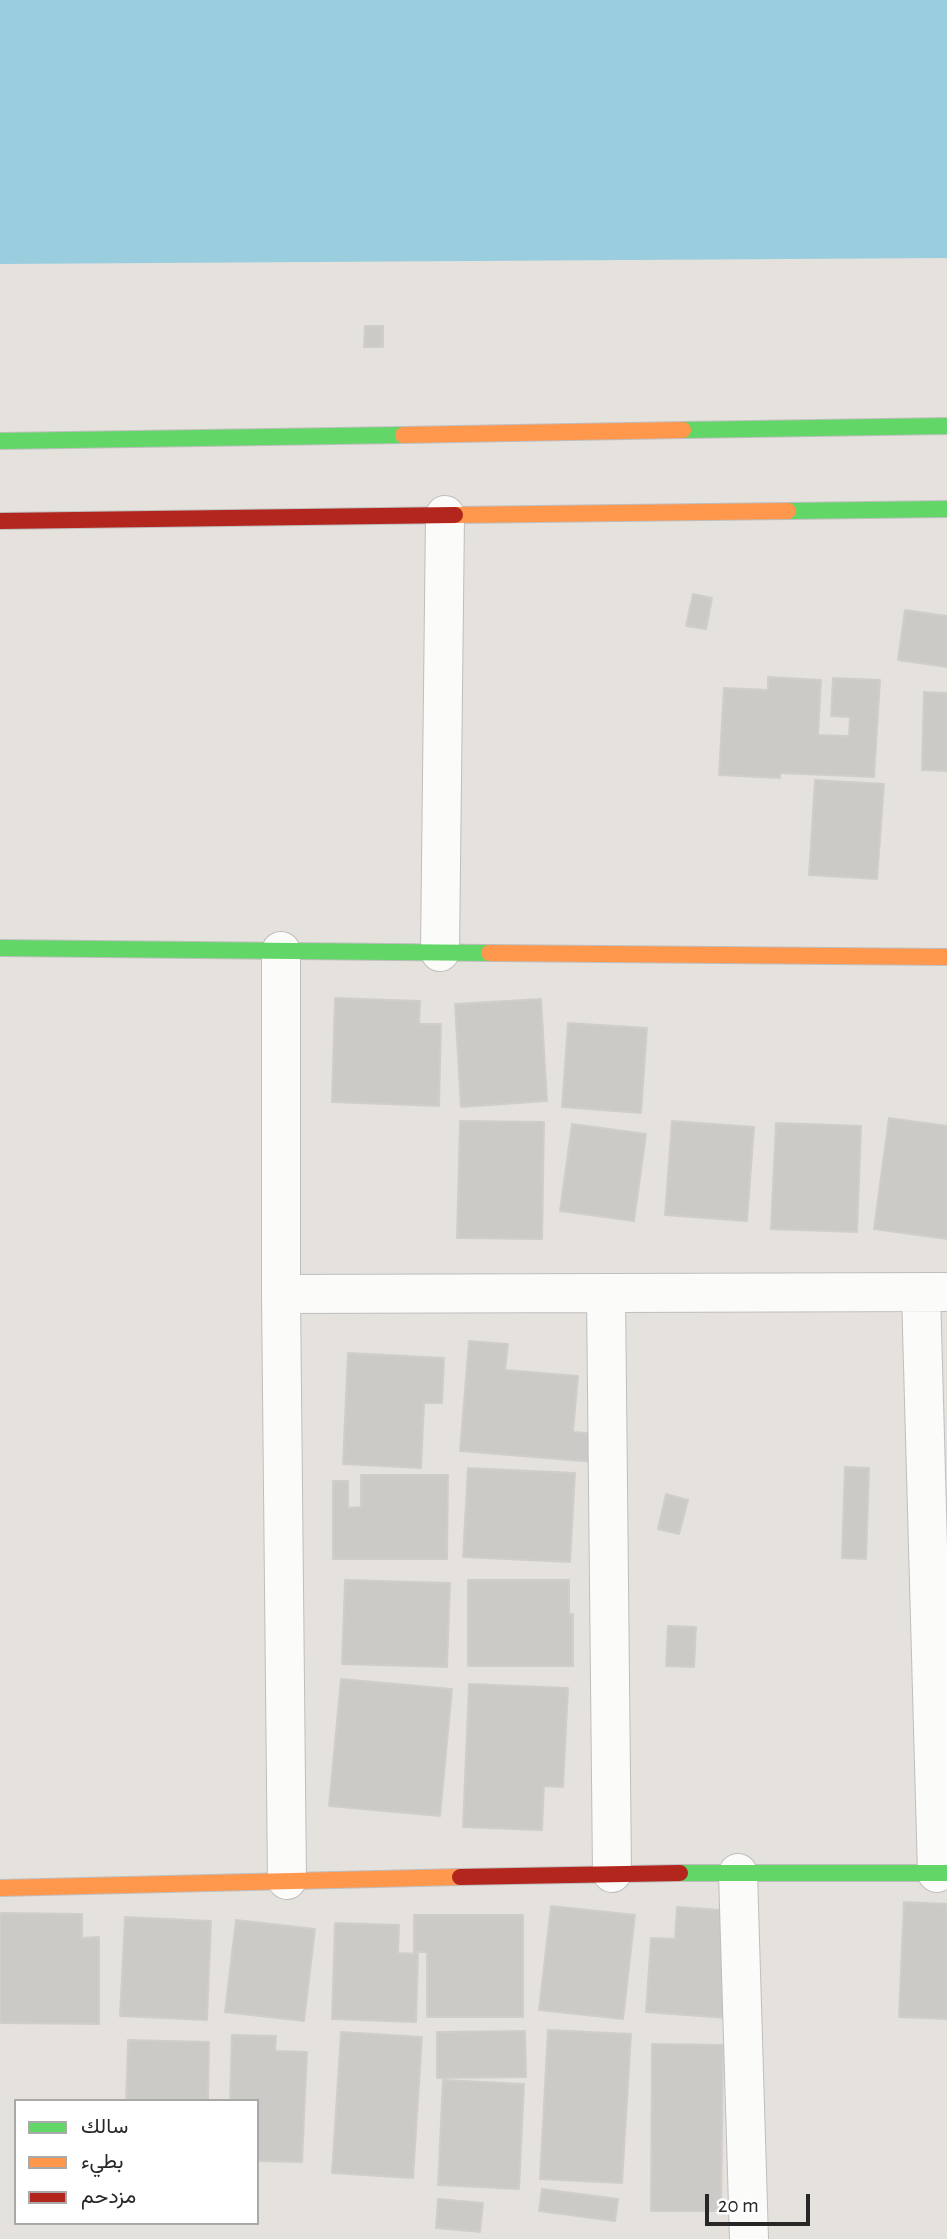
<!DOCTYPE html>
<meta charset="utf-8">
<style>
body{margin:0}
#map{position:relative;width:947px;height:2239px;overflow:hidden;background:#e5e2de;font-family:"Alegreya Sans",Vazirmatn,sans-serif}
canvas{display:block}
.legend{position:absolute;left:14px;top:2099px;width:245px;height:126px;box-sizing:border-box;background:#fff;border:2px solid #a9a9a9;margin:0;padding:9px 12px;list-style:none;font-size:21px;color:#272727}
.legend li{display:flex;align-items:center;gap:14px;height:35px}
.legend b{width:35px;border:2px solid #a9a9a9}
.scale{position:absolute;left:705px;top:2194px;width:105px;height:32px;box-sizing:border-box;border:4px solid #272727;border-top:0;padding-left:9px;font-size:21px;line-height:24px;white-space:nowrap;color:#272727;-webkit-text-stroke:5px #fff;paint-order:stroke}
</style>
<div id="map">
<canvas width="947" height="2239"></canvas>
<ul class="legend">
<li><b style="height:9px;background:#63d668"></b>سالك</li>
<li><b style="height:9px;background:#ff974d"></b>بطيء</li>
<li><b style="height:9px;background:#b3261e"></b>مزدحم</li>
</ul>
<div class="scale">20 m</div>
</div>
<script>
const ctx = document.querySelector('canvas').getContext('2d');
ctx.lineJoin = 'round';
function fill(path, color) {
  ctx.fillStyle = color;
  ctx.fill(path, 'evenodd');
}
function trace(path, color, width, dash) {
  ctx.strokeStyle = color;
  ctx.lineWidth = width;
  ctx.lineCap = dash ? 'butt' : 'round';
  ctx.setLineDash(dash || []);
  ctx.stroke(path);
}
fill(new Path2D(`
 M0,0H947V258L0,264Z`), '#9acede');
const building = new Path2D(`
 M365,326H383V347H364Z
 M693,594L712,598L706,629L686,626Z
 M905,610L947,616V667L898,660Z
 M768,677L821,680L818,735L849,736L850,717L831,716L833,678L880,680L874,777L780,773V778L719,775L724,688L768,690Z
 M924,692L947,693V771L922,770Z
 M815,780L884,784L877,879L809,875Z
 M335,998L420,1001L419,1024H441L439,1106L332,1102Z
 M541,999L547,1101L461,1107L455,1004Z
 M568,1023L647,1028L641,1113L562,1107Z
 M889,1118L947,1126V1239L874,1229Z
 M460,1121L544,1122L542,1239L457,1238Z
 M672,1121L754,1127L747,1221L665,1215Z
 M776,1123L861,1126L857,1232L771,1229Z
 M572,1124L646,1134L634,1221L560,1211Z
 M469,1341L508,1344L505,1370L578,1376L573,1432L599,1434L596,1462L460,1451Z
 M348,1353L444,1358L442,1403H424L421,1468L343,1464Z
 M845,1467L869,1468L866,1559L842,1558Z
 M468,1468L575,1473L570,1562L463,1557Z
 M361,1475H448L447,1559H333V1481H348V1508L361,1507Z
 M666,1494L688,1500L679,1534L658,1529Z
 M345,1580L450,1583L447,1667L342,1664Z
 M468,1580H569V1614H573V1666H468Z
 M668,1626L696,1627L694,1667L666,1666Z
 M341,1679L452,1689L440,1816L329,1806Z
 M469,1684L568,1688L563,1787L544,1786L542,1830L463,1827Z
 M904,1902L947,1904V2019L899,2017Z
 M551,1906L635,1915L623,2019L539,2010Z
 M677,1907L734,1911L726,2018L646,2012L651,1938L675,1939Z
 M0,1913L82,1914V1938L99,1937V2024L0,2023Z
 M414,1915H523V2017H427V1952H414Z
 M125,1917L211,1921L207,2020L120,2016Z
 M236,1920L315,1929L304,2021L225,2012Z
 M335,1923L399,1925L398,1953L418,1954L416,2022L332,2019Z
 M548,2030L631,2034L622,2183L540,2179Z
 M525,2031L526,2077L437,2078V2032Z
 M341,2032L422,2037L413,2178L332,2173Z
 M232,2035L276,2036L275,2051L307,2052L302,2162L257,2161V2101H230Z
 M128,2040L209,2042L208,2101H126Z
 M652,2044L723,2045L721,2211H651Z
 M443,2080L524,2084L519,2189L438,2185Z
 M542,2189L618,2199L615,2221L539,2211Z
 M438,2199L483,2203L480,2232L436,2228Z`);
fill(building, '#cccac7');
trace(building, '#d0ceca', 2);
const street = new Path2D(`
 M281,951V1294L287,1880
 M440,952L445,515
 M921,1292L937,1873
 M606,1293L612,1873
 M281,1294L947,1292
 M738,1873L749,2239`);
const fast = new Path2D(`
 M683,430L947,426
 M0,441L403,435
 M788,511L947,509
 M0,948L489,953
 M680,1873H947`);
const slow = new Path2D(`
 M403,435L683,430
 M455,515L788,511
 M489,953L947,957
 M0,1888L460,1877`);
const jam = new Path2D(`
 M0,521L455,515
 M460,1877L680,1873`);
trace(street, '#bfbebf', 40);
trace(fast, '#bfbebf', 18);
trace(slow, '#bfbebf', 18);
trace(jam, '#bfbebf', 18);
trace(street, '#fbfbfa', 38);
trace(fast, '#63d668', 16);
trace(slow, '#ff974d', 16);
trace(jam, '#b3261e', 16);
</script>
